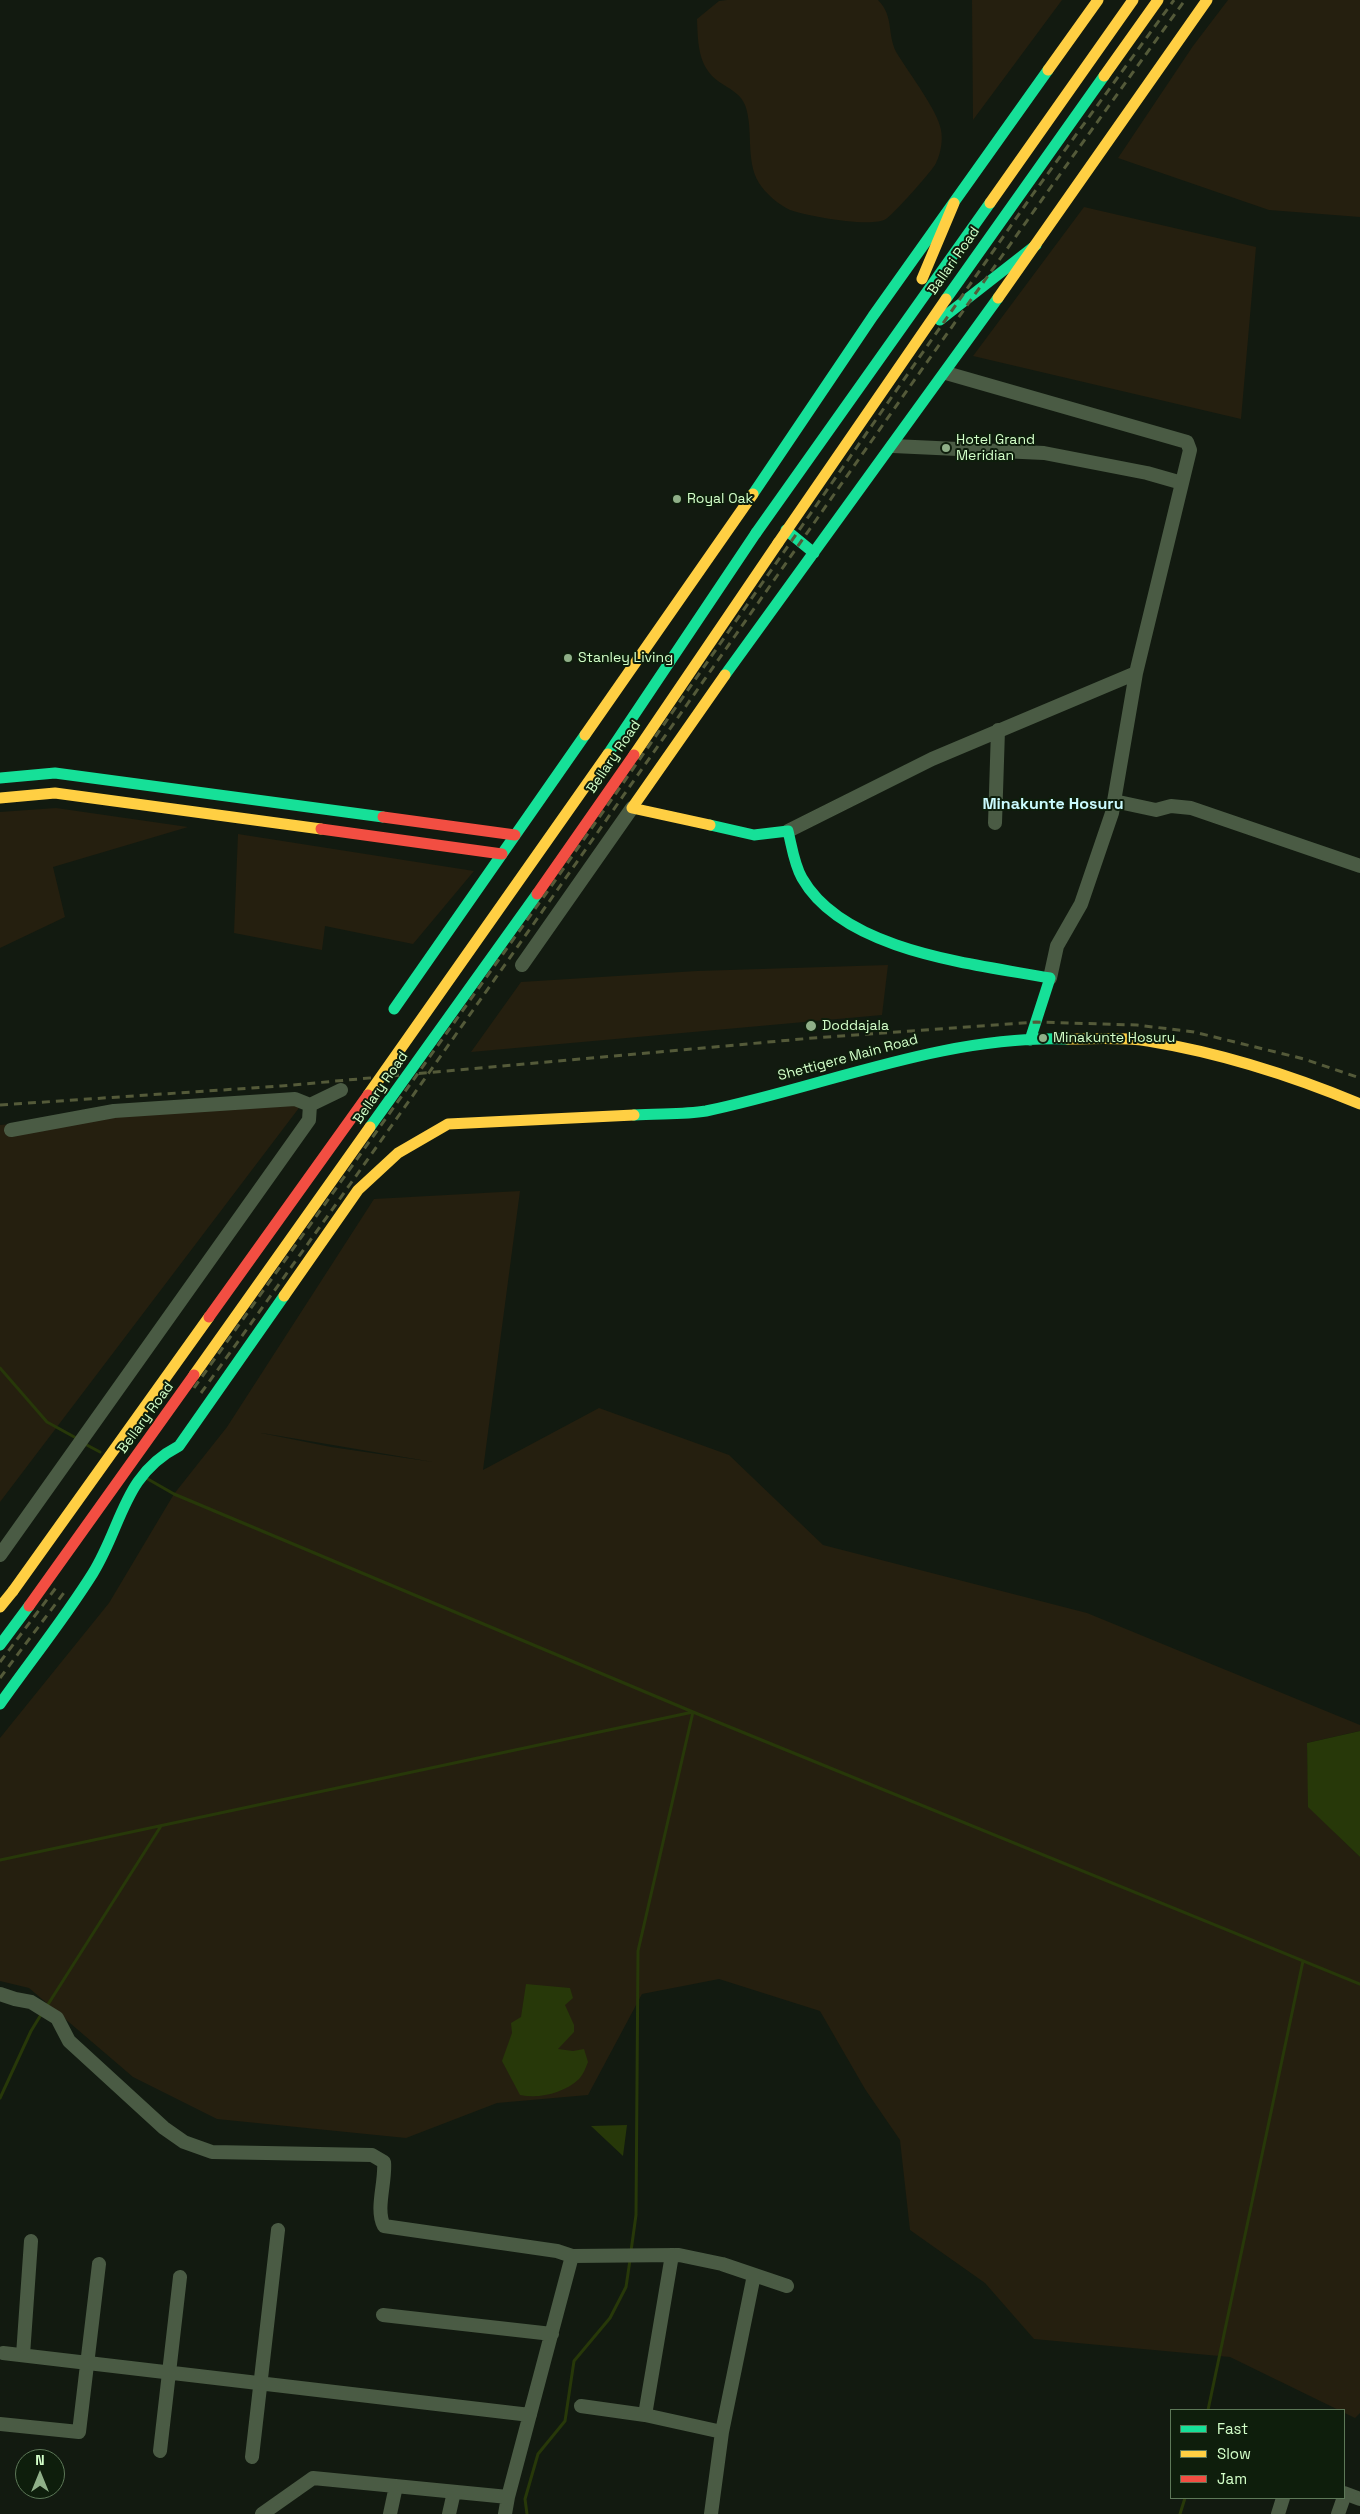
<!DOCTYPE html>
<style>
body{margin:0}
#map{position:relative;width:1360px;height:2514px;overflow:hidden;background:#121a10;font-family:"Space Grotesk",sans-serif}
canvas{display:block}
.legend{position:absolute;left:1170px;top:2409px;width:175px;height:90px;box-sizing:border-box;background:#0e1e0c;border:1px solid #5d7858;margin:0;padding:6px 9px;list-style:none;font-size:15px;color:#d3ffc9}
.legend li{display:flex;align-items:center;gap:10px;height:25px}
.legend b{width:25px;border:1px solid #5d7858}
.north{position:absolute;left:15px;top:2449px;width:50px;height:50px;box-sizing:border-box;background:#0e1e0c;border:1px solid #5d7858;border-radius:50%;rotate:0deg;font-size:14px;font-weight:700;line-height:20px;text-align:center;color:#d3ffc9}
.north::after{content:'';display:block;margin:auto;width:18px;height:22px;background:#8faf88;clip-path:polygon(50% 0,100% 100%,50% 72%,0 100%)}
</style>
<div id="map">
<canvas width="1360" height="2514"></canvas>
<ul class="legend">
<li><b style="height:6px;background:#16e098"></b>Fast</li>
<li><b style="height:6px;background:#ffcf43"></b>Slow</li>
<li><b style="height:6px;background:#f24e42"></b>Jam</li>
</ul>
<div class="north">N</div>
</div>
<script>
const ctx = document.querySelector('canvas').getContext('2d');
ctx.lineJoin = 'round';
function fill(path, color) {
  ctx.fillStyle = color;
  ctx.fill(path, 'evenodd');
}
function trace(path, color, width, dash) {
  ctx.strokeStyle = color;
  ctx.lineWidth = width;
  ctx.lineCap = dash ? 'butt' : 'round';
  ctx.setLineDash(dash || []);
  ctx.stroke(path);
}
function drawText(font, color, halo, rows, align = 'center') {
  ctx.font = font + ' "Space Grotesk",sans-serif';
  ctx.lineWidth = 4;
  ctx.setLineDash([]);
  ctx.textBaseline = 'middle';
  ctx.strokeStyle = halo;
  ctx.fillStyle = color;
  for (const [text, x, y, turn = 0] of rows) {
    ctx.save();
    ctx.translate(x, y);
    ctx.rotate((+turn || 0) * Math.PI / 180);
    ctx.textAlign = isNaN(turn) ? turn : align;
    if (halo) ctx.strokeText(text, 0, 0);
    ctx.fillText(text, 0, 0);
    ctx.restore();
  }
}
fill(new Path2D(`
 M727,0H878C895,17 886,36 898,55C909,73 938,111 941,130C943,140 941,153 936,163C934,169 892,216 886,219C872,228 806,216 790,210C779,205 765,193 759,183C745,160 754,129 745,105C741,95 732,90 724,85C698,70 698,46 697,19L719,1Z
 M972,0H1062L973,120Z
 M1228,0H1360V217L1269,210L1118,158L1193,46Z
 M1084,207L1256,247L1241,419L973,356Z
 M56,808L188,827L53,867L65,917L0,948V812Z
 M238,834L474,871L413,944L325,926L322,950L234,933Z
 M888,965L882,1015L471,1052L521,982L697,971Z
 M305,1100L0,1502V1125Z
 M520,1191L483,1470L599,1408L729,1455L823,1545L1087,1613L1360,1725V1731L1307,1743L1309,1807L1360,1857V2413L1355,2418L1230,2357L1034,2339L985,2283L910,2230L900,2140L865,2089L820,2011L719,1979L642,1994L588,2095L497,2103L406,2138L217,2119L133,2077L29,1988L0,1981V1738L109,1603L174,1494L227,1427L374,1199ZM261,1433H262L433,1462L331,1447Z`), '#251f0f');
fill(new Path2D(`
 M1360,1731V1857L1308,1807L1307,1743Z
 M526,1984L570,1988L573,1998L565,2005L574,2025V2032L558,2049L573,2051L584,2049L588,2062C586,2067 583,2075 579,2079C564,2093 540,2099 520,2095L502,2061L512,2033L511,2023L521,2017Z
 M627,2125L623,2156L591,2126Z`), '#273809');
trace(new Path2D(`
 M0,1368L47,1422L78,1439
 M83,1443L100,1452
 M146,1478L174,1494L693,1712L1360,1984
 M0,1860L693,1712L638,1951L636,2215L631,2251
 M47,2006L161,1826
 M0,2098L31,2031L42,2013
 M1208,2410L1303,1961
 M527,2514L525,2499L538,2454L565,2421L574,2361L610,2318L626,2287L630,2260
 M1180,2514L1185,2498`), '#273809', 3);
trace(new Path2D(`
 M893,446L1044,453L1147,473L1182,483
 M1114,801L1156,810L1171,806L1191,808L1360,866
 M995,823L998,730
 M788,831L932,759L1136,673L1190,450L1187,442L946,373
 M522,965L632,808
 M1050,978L1057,946L1081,904L1112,813L1136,673
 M310,1105L341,1090
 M0,1555L309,1120L310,1105L295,1099L114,1111L11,1130
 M0,1994L15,1999L31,2002L57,2018L69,2041L164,2128L184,2142L212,2152L372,2155L384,2162C386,2182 375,2209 384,2226L557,2251L572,2256L679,2255L722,2264L787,2286
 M383,2315L552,2334
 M3,2353L530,2415
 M23,2355L31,2241
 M581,2406L645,2415L722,2432
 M645,2415L672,2255
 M0,2424L79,2432L99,2264
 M160,2451L180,2277
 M252,2457L278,2230
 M1344,2493L1360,2499
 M508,2497L572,2256
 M262,2514L313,2478L508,2497L505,2514
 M390,2514L396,2486
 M449,2514L454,2492
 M711,2514L722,2432L754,2275
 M1278,2514L1283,2498
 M1338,2514L1345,2494`), '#4a5b44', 14);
trace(new Path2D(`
 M946,299L1104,76
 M940,320L1036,245
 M753,494L873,316L1048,70
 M786,530L814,553
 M756,533L990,203
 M725,675L998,298
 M0,778L55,773L383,817
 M710,825L754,835L788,831C792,847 794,864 802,878C844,952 975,964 1050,978L1030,1040
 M394,1009L585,735
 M634,1115C657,1113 683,1115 706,1111C826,1086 943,1035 1068,1039
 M0,1645L29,1606
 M0,1704C31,1660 65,1618 93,1573C123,1524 123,1475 179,1446L284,1296`), '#16e098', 11);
trace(new Path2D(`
 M1048,70L1098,0
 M1104,76L1158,0
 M990,203L1133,0
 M922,279L954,203
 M998,298L1207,0
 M778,543L946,299
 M585,735L753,494
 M0,798L55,793L321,829
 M710,825L632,808L725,675
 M1068,1039C1094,1039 1122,1037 1148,1041C1221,1053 1293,1076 1360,1104
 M284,1296L358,1190L398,1153L448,1124L634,1115
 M0,1607L13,1591`), '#ffcf43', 11);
trace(new Path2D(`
 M383,817L515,835
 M321,829L502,854`), '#f24e42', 11);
trace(new Path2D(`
 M0,1105L281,1086L813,1038L1036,1022L1137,1025L1194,1032L1304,1059L1360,1078
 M194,1388L557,878L1033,194L1174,0
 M201,1393C533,932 852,461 1185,0
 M0,1662L58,1585
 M0,1678L66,1590`), '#545a39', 3, [8, 6]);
trace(new Path2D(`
 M608,754L756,533
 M370,1127L537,894`), '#16e098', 11);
trace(new Path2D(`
 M634,755L778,543
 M368,1095L608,754
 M194,1375L370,1127
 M13,1591L209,1317`), '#ffcf43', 11);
trace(new Path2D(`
 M537,894L634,755
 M209,1317L368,1095
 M29,1606L194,1375`), '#f24e42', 11);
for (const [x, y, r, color] of [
 [946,448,5,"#8faf88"],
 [677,499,5,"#8faf88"],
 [568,658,5,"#8faf88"],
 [811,1026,6,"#8faf88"],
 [1043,1038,5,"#8faf88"]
]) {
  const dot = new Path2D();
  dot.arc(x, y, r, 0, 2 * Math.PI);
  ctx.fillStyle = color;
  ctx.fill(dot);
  trace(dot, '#0e1e0c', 2);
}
drawText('14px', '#d3ffc9', '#0e1e0c', [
 ["Ballari Road",954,261,-55],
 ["Bellary Road",614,757,-56],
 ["Shettigere Main Road",848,1058,-15],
 ["Bellary Road",381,1088,-55],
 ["Bellary Road",146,1418,-54]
]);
drawText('14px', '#d3ffc9', '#0e1e0c', [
 ["Hotel Grand",956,440],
 ["Meridian",956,456],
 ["Royal Oak",687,499],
 ["Stanley Living",578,658],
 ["Doddajala",822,1026],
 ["Minakunte Hosuru",1053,1038]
], 'left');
drawText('bold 16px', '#cbfbff', '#0e1e0c', [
 ["Minakunte Hosuru",1053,805]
]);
</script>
